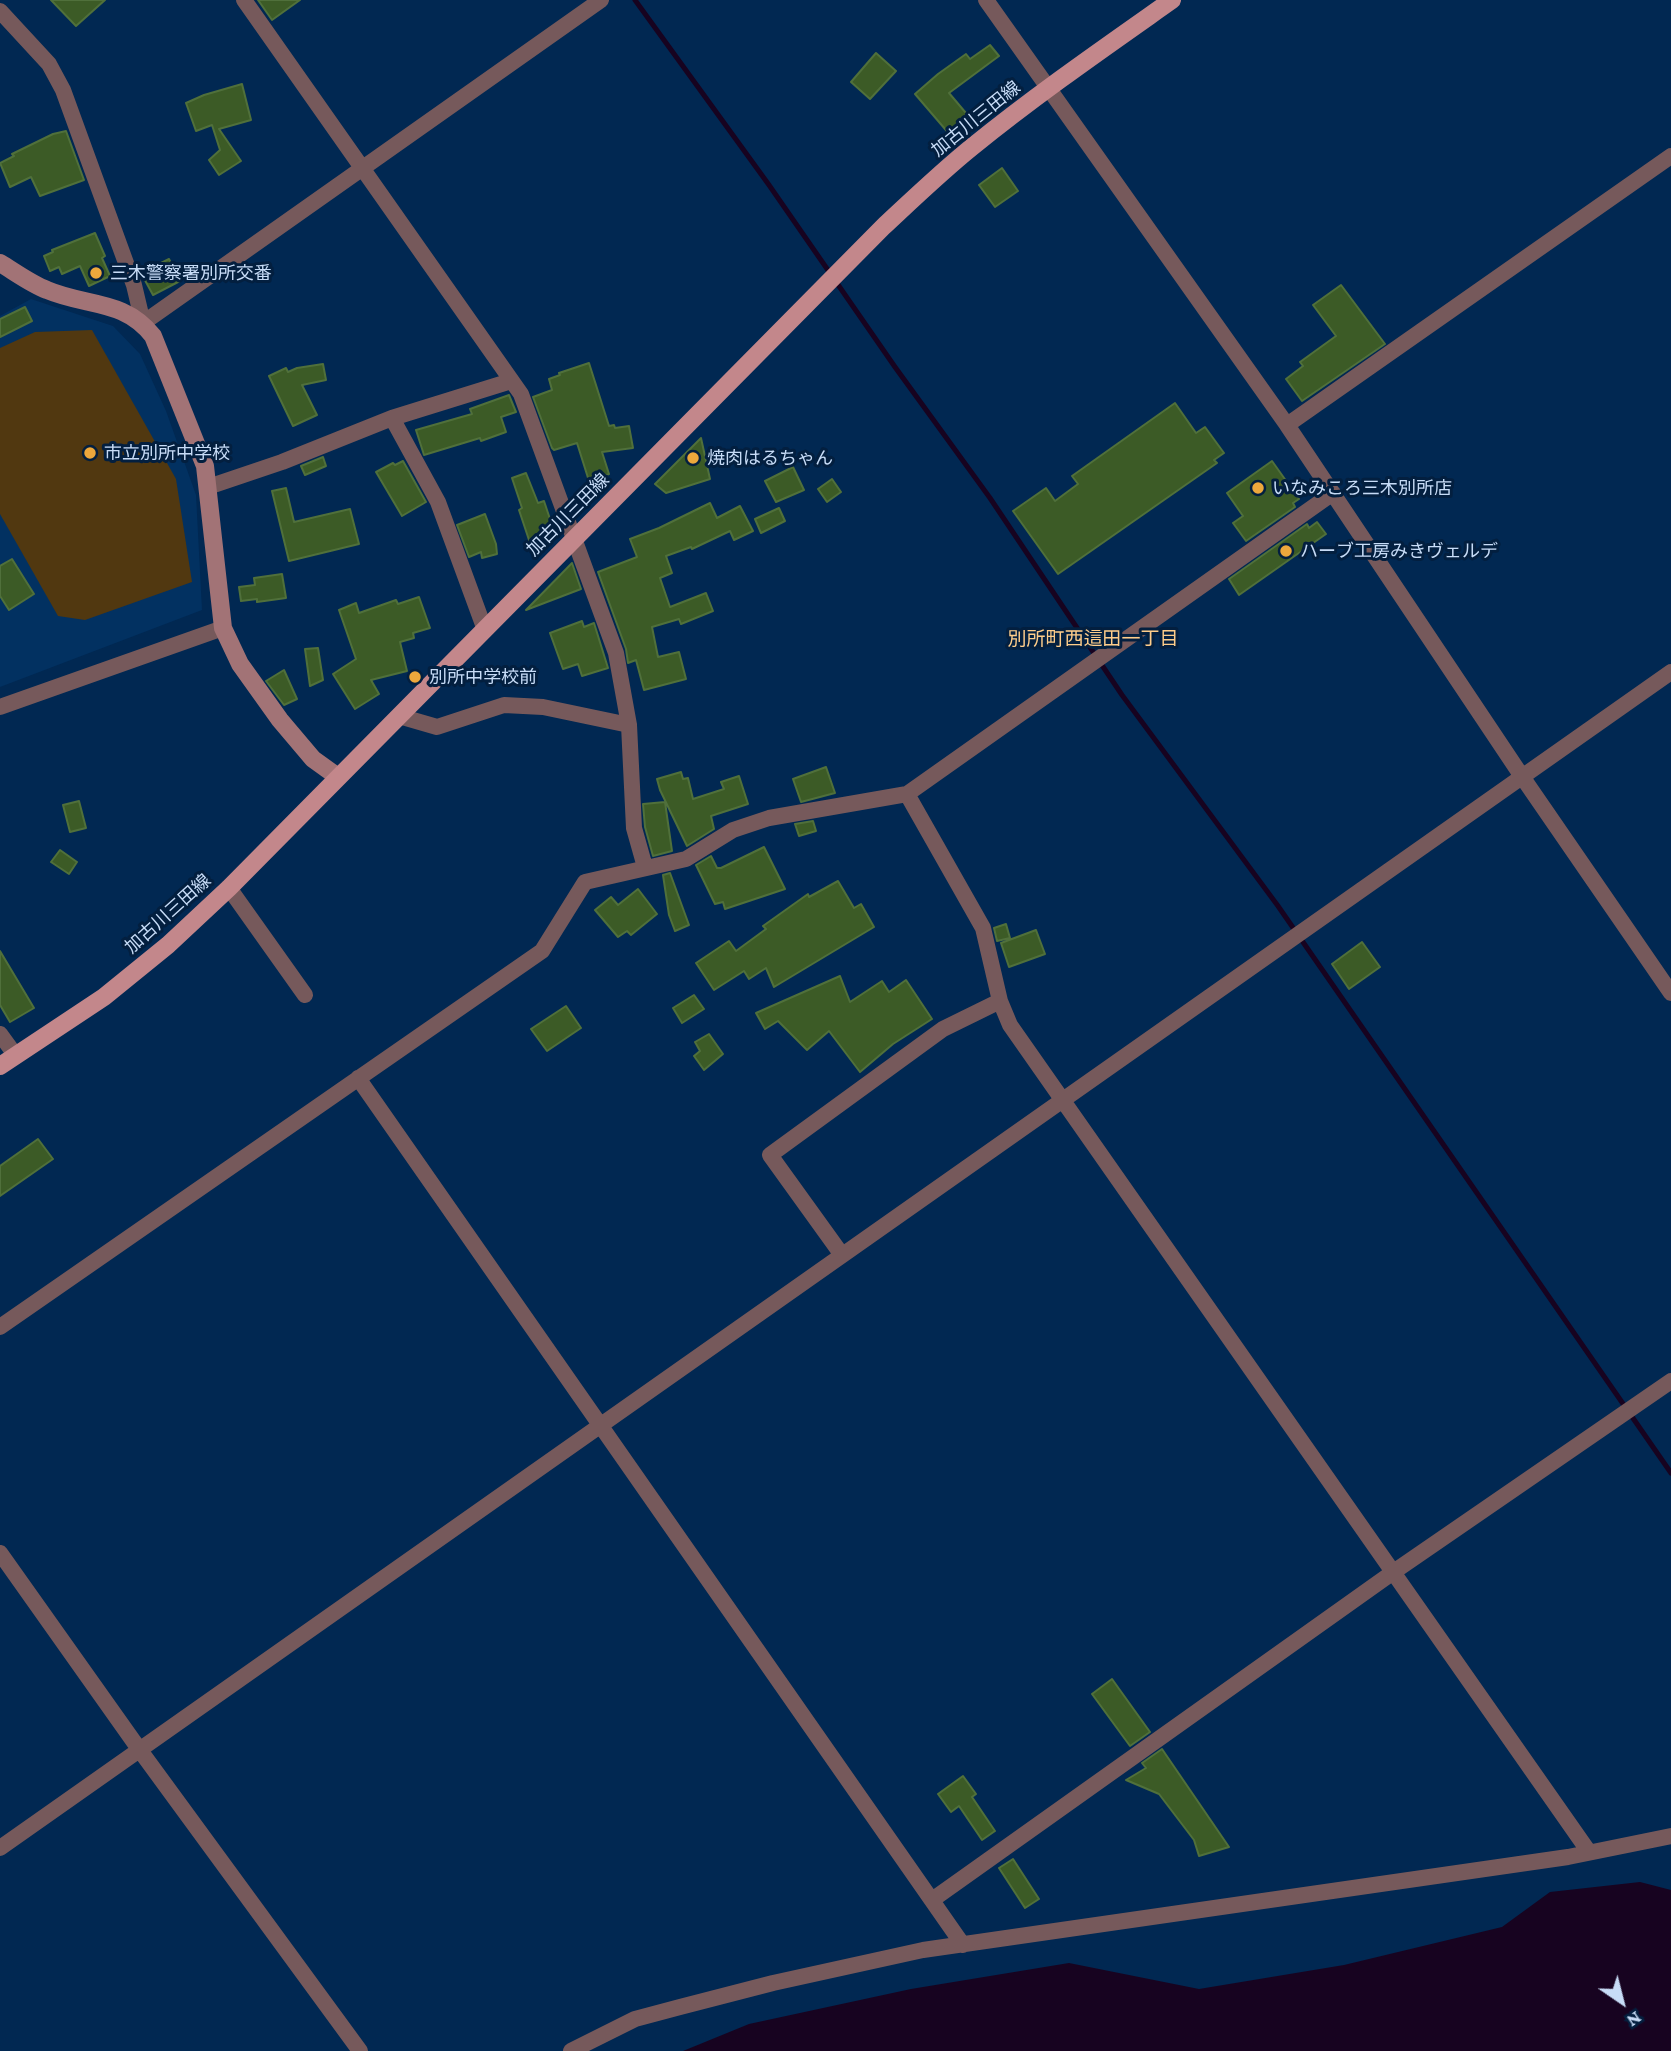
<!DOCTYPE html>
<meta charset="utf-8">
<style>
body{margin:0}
#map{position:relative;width:1671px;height:2051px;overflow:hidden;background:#012852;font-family:"Crimson Pro",serif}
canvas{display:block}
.north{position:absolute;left:1587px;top:1967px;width:70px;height:70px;-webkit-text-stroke:5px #031f3f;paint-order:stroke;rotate:145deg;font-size:19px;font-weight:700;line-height:28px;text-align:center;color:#c7dcf7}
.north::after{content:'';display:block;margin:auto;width:24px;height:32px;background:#c7dcf7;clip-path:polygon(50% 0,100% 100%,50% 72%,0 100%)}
</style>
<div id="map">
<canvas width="1671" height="2051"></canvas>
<div class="north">N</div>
</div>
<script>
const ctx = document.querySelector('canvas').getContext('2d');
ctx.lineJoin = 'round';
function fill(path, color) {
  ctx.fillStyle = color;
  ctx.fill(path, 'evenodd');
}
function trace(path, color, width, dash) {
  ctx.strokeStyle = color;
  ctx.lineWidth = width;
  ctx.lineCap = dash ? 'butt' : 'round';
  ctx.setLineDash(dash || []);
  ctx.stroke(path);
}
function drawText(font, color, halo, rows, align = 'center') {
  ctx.font = font + ' "Crimson Pro","Noto Sans JP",serif';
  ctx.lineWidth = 6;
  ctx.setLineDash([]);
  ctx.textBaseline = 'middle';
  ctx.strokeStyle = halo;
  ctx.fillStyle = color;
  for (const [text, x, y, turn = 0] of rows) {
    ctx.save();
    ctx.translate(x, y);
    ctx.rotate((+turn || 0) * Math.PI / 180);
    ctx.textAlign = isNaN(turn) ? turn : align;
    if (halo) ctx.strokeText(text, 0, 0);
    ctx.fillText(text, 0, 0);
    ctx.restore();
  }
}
fill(new Path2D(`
 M31,299L113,326L140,354L166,411L196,495L202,610L0,687V316Z`), '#023161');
fill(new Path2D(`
 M92,330L176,479L192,582L85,620L58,616L0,514V348L35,332Z`), '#513810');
fill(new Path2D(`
 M1640,1882L1671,1890V2051H683L749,2024L911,1989L1069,1963L1199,1989L1344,1965L1502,1927L1550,1892Z`), '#170320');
trace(new Path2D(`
 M635,0L769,185L895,367L990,498L1122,695L1278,906L1671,1473`), '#170320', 5);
const building = new Path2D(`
 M51,0H105L76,26Z
 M258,0H300L272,20Z
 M990,45L999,56L949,93L971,119L951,136L915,94L938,74L966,54L970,59Z
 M876,53L896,71L870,99L851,82Z
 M242,84L251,120L219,129L241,161L219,175L209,160L220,150L212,125L196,131L186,103L204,95Z
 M66,131L84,180L40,196L31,177L10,187L0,163L14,156L12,154L53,134Z
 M1002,168L1018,191L995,207L979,185Z
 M95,233L105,256L102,258L110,276L89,286L80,266L62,274L59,267L50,271L44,256L53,252L52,250Z
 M169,259L180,281L153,295L141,273Z
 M1341,285L1385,344L1302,401L1286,379L1303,366L1300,362L1336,336L1313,305Z
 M25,307L32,321L0,337V319Z
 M589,363L609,426L614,425L615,428L629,426L633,448L602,452L609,474L589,481L577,443L554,450L552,448L533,397L552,390L549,379L560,375L559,373Z
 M323,364L326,380L302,385L317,415L293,426L269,376L286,368L288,372L297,368Z
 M509,395L516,412L501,417L506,432L481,441L480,438L424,455L416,430L472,414L470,409Z
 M1175,403L1196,433L1205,427L1224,453L1214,460L1217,463L1058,574L1013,511L1046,488L1055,501L1078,484L1072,476Z
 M701,438L710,479L666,493L655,484Z
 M323,457L326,466L305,475L301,466Z
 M403,461L426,502L402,516L376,472L393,463L395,465Z
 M1272,461L1299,499L1293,503L1295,507L1246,541L1233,523L1243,516L1227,493Z
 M793,467L804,490L776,502L765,481Z
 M526,473L538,503L544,501L555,534L530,543L519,510L522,508L512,478Z
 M832,479L841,492L827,502L818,489Z
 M286,488L294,522L350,509L359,544L289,561L272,491Z
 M710,503L717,518L740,506L753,531L734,540L730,531L692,549L691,547L666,556L672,573L660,578L670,607L706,593L713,611L681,624L679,619L652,627L658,657L679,652L686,679L644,690L636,660L628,663L626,649L598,572L637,557L630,539L659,528Z
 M779,508L785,521L761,533L755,519Z
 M485,514L496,544L497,554L482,558L481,552L469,557L457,525Z
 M1317,522L1326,534L1239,595L1229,579L1307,524L1309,528Z
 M12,559L34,594L9,610L0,596V566Z
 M572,563L581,589L526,610Z
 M282,574L286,598L257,602V599L241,601L239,587L255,585L254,578Z
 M419,597L430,628L413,633L414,638L400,642L407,671L371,680L379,694L355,709L333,674L356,659L339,610L356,603L359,613L396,600L398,604Z
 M582,621L584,627L594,623L608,668L582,676L578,664L563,669L550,633Z
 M318,648L323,680L310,686L305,649Z
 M284,670L297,699L284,705L266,681Z
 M826,767L835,793L801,802L793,779Z
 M681,772L683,779L688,778L693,799L724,789L721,782L739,776L748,804L711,816L714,829L687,846L660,790L657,779Z
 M79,801L86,828L70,832L63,805Z
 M665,802L672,851L653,856L645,827L643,804Z
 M813,821L816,831L799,836L795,824Z
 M764,847L785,889L725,909L723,902L715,904L696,865L711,856L717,868H721Z
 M60,850L77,862L69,874L51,862Z
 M670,873L689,925L675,931L669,915L663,875Z
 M838,881L854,908L861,904L874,927L774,987L766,968L749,979L744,971L714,990L696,963L729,941L736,951L766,929L763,926L808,894L809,897Z
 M638,889L657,914L631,935L627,931L618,937L595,910L611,897L618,905Z
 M1006,924L1010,938L997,941L994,928Z
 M1036,930L1045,954L1009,967L1001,943Z
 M1362,942L1380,967L1349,989L1332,964Z
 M0,951L34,1008L10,1022L0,1005Z
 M840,976L850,1002L882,981L889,992L906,980L932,1019L893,1044L860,1072L829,1031L807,1050L778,1021L765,1029L756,1013Z
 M694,995L704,1009L682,1023L673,1008Z
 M566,1006L581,1028L547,1051L531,1029Z
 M709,1034L723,1054L704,1070L694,1056L700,1051L695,1042Z
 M38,1139L53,1159L0,1196V1166Z
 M1112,1679L1150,1732L1130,1746L1092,1694Z
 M1162,1749L1229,1847L1199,1856L1194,1840L1159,1794L1126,1780L1146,1768L1142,1763Z
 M963,1776L976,1794L972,1797L995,1831L982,1840L959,1806L951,1812L938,1794Z
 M1013,1859L1039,1899L1025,1908L999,1868Z`);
fill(building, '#3c5b26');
trace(building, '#50703b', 2);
trace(new Path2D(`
 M244,0L521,394L616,653L629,725L634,828L645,867
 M986,0L1287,425L1523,778L1671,993
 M0,11L49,64L63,90L134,285L143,323L601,0
 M392,418L438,502L485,630
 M1287,425L1671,156
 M208,487L282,462L392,418L511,381
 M0,707L223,628
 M399,716L437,727L504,705L543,707L629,725
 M907,794L983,928L1000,1001L1010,1025L1589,1852
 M229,888L305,995
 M0,1034L16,1056
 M358,1078L963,1945
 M842,1255L770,1155L943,1029L1000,1001
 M0,1327L542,951L585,882L686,859L733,830L769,818L907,794L1333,493
 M0,1553L139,1749L360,2051
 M0,1848L1671,672
 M932,1900L1392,1573L1671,1381
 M571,2051L635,2019L680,2007L773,1983L923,1950L1568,1857L1671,1836`), '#76595b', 16);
trace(new Path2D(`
 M0,263C15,272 31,284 47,290C87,307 124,299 153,336L205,466L223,628L240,664L280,720L313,759L338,777`), '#a27376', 18);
trace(new Path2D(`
 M0,1066L104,997L168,945L229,888L883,227C912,200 941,172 972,147C1036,95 1104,48 1172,0`), '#c3878b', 18);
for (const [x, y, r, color] of [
 [96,273,7,"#eda83c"],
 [90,453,7,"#eda83c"],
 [693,458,7,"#eda83c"],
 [1258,488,7,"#eda83c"],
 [1286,551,7,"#eda83c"],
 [415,677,7,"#eda83c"]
]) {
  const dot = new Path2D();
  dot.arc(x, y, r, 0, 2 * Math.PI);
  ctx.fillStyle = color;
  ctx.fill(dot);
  trace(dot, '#031f3f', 2.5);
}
drawText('18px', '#c7dcf7', '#031f3f', [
 ["加古川三田線",976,119,-39],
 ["加古川三田線",568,515,-45],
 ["加古川三田線",168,914,-42]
]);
drawText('18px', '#c7dcf7', '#031f3f', [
 ["三木警察署別所交番",110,273],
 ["市立別所中学校",104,453],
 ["焼肉はるちゃん",707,458],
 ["いなみころ三木別所店",1272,488],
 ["ハーブ工房みきヴェルデ",1300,551],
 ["別所中学校前",429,677]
], 'left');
drawText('19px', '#fecd8b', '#031f3f', [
 ["別所町西這田一丁目",1093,639]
]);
</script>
